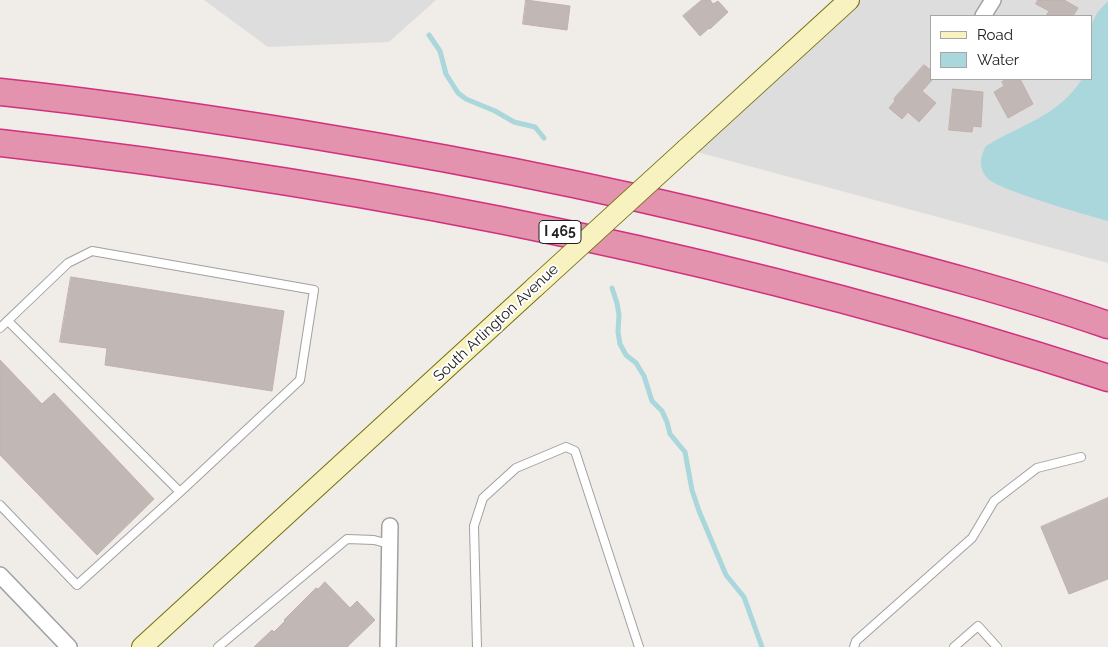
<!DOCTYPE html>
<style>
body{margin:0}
#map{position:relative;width:1108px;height:647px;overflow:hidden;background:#f0ece7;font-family:Raleway,sans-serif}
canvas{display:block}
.legend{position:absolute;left:930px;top:15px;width:162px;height:65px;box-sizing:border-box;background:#fff;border:1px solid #a6a6a6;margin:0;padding:6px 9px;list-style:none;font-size:15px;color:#202020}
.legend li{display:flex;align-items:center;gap:10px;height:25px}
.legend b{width:25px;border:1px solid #a6a6a6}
</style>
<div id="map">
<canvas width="1108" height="647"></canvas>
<ul class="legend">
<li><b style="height:6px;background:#f7f2bf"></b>Road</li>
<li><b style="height:14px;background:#aad7db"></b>Water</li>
</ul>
</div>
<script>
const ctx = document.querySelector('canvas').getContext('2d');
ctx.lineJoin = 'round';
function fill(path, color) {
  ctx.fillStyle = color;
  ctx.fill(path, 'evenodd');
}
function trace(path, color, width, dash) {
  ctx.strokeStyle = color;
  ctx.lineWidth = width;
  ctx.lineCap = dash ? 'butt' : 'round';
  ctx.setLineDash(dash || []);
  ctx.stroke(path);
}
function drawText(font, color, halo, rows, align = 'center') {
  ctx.font = font + ' Raleway,sans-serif';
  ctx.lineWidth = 4;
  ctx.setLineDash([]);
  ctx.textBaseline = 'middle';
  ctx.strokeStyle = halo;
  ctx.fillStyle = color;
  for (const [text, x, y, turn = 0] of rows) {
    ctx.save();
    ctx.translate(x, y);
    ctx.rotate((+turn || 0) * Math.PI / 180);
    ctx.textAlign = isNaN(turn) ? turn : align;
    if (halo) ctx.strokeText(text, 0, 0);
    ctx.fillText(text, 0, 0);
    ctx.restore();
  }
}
fill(new Path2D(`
 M204,0H436L389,42L268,47Z
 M849,0H1108V263L686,149ZM932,16H1092V79H932Z`), '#dedddd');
fill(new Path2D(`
 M1108,1V221C1087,215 998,190 987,178C978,167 980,157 986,146C1020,125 1060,115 1082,79H1092V23L1097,13Z`), '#aad7db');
trace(new Path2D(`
 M429,35L440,51L446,74L458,93L466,99L495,111L514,122L535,127L544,138
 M612,288L617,303L619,315L618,332L620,344L626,355L636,363L644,376L652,401L662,411L667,422L670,434L685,452L692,490L699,511L726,575L744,597L762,647`), '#aad7db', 5);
const building = new Path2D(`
 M526,0L570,6L567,30L523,24Z
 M702,0H710L713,4L718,1L728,12L710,29L709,28L700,36L683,16Z
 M1038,0H1064L1078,8L1073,16H1046L1049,11L1036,4Z
 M924,65L932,71L933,79L922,91L936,103L919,122L908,112L902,119L889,108L895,101L894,99Z
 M1008,79H1020L1033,104L1008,118L994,92L1004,86L1002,82Z
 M953,89L983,92L981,127L973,126L972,132L949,130Z
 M71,277L284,311L272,391L105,365L107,348L60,342Z
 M0,360L42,404L54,393L154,499L97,555L0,455Z
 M1108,498V579L1069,594L1041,527Z
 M325,582L350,608L357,601L375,620L347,647H254L272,630L274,632L285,621L284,620L316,588L318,589Z`);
fill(building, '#c1b7b4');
trace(building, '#c1b1aa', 1);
const lane = new Path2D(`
 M8,321L180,492
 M0,328L68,263L92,251L314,290L300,380L180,492L77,585L0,505
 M218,647L347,539L374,540L389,544
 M477,647L474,526L483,498L516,468L566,447L575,451L639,647
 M854,647L856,641L972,538L994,501L1037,468L1081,457
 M954,647L978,626L997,647`);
const street = new Path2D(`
 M983,16L993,0
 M0,575L69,647
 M388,647L390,526`);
const secondary = new Path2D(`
 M686,149L849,0
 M142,647L535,287`);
const highway = new Path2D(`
 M0,92C106,103 211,119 316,136C487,164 656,199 823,243C919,268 1015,293 1108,325
 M0,143C376,185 748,261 1108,378`);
trace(lane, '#a1a1a1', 10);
trace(street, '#a1a1a1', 18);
trace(secondary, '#74700b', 22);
trace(highway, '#d2307e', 29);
trace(lane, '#fff', 8);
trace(street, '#fff', 15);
trace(secondary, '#f7f2bf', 20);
trace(highway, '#e393ad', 26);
const secondaryBridge = new Path2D(`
 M535,287L686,149`);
trace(secondaryBridge, '#74700b', 22, []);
trace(secondaryBridge, '#f7f2bf', 20);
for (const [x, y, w] of [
 [560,232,42]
]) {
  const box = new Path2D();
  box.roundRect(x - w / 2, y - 11.5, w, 23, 4);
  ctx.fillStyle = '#fff';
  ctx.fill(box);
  trace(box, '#202020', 1);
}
drawText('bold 14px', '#202020', null, [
 ["I 465",560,232]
]);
drawText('15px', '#202020', '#fff', [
 ["South Arlington Avenue",496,323,-43]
]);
</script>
